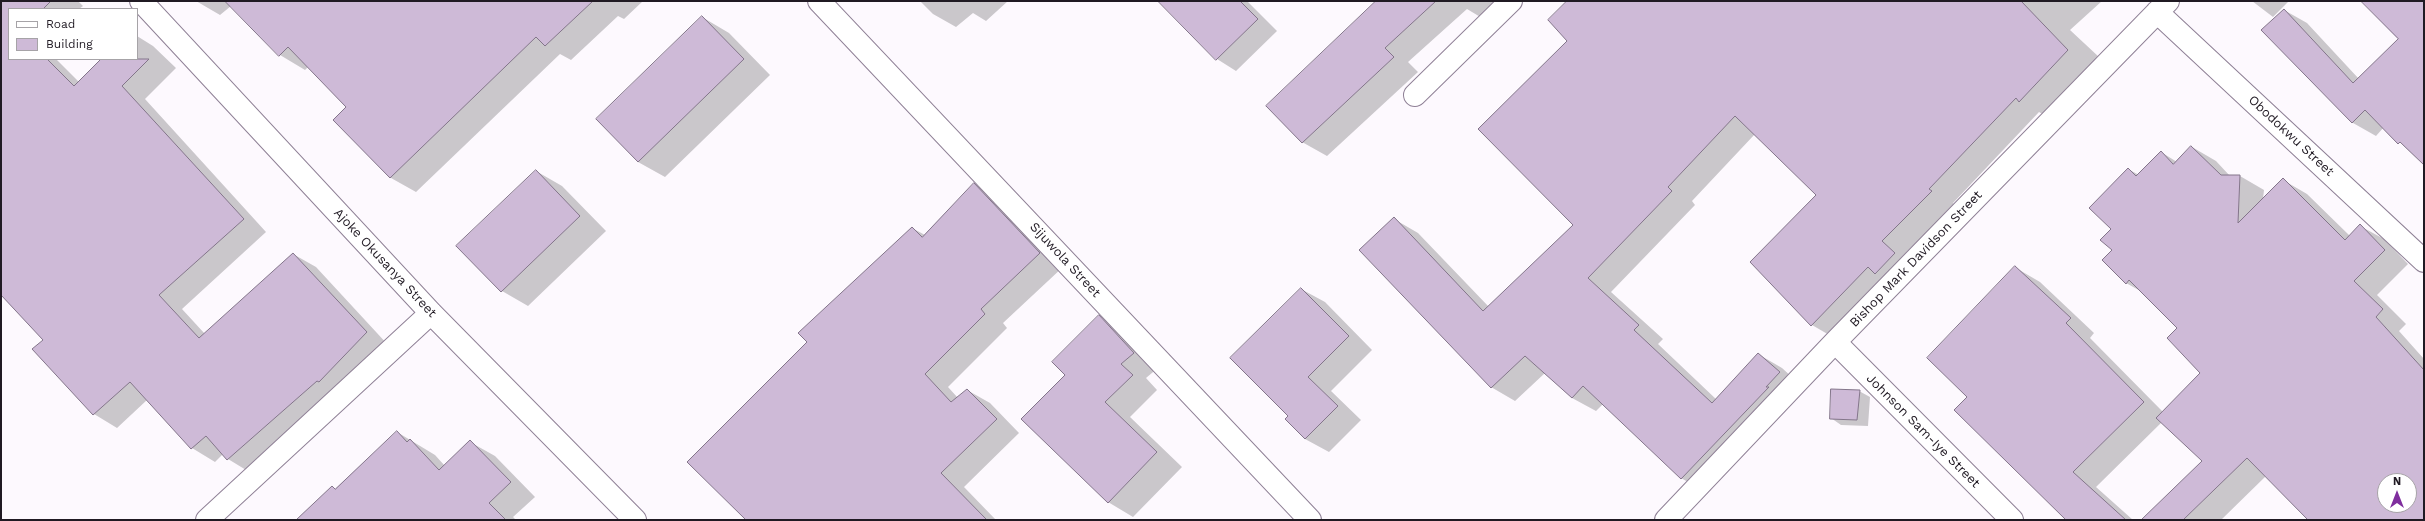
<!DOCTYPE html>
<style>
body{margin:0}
#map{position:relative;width:2425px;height:521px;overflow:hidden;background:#fdf9fe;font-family:"Work Sans",sans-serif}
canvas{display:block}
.frame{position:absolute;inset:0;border:2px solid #201a23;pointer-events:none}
.legend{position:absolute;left:8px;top:8px;width:130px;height:52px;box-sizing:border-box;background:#fff;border:1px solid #a6a3a7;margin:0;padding:5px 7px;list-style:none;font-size:12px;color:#201a23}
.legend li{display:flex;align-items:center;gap:8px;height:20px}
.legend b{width:20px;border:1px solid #a6a3a7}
.north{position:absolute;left:2377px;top:473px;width:40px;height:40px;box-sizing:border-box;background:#fff;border:1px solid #a6a3a7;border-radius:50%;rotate:0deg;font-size:11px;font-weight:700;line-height:16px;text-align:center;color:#201a23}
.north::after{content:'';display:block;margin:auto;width:14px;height:18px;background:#7f2e9e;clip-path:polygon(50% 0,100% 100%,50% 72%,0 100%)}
</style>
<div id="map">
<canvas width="2425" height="521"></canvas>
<div class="frame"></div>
<ul class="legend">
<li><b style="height:5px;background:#fff"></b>Road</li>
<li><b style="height:11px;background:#cebad7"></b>Building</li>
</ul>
<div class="north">N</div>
</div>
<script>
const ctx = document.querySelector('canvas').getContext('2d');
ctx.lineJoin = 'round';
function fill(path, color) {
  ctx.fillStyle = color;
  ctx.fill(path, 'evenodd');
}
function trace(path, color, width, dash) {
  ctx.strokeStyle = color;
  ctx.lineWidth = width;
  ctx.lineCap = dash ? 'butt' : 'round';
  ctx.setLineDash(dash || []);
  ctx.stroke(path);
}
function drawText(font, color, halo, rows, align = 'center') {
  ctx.font = font + ' "Work Sans",sans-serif';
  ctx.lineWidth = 3;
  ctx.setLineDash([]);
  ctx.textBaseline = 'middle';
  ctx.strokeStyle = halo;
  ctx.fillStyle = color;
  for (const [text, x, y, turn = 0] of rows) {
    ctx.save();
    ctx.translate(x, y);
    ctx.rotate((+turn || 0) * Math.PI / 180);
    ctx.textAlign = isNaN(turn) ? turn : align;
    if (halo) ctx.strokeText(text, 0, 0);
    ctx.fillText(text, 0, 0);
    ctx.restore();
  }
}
fill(new Path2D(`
 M1,1H78L83,6L79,9H9V59H56L79,82L103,59H137V36L153,46L176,68L145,99L266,232L182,309L205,334L293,254L316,267L389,346L251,473L228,459L223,454L215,462L192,448L147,400L117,428L94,414L44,340L1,293Z
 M196,1H643L624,19L618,16L571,60L560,54L416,192L391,178L334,120L347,107L308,67L305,70L280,55L231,6L220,15Z
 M920,1H1008L986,21L973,13L956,27L933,14Z
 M1159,1H1247L1277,31L1236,71L1217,59Z
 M1378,1H1498L1482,18L1467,9L1408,62L1418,72L1327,156L1302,142Z
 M1570,1H2102L2070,30L2099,57L2044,115L2039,112L1953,203L1955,206L1836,339L1812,325L1752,262L1818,195L1755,134L1692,201L1695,205L1611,292L1663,339L1658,344L1717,400L1758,354L1782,368L1803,387L1705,492L1681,478L1603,404L1596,411L1572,398L1545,373L1515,401L1491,387L1394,219L1418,233L1489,307L1574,225L1569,41Z
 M2252,1H2289L2273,17Z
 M2362,1H2424V165L2384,127L2376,136L2353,123L2263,30L2284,10L2307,23L2359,79L2400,39Z
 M702,17L729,33L770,75L665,177L638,162Z
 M2192,147L2216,161L2230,176H2240L2264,190L2263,199L2283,180L2307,194L2350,236L2360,226L2384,239L2408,264L2377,295L2406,324L2399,331L2424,359V520H2310L2266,476L2221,520H2142L2203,461L2162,422L2096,487L2133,520H2068L1968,397L2016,268L2040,282L2094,333L2090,338L2163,412L2201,373L2179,328L2144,293L2126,283L2113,250L2112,229L2128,169L2139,175L2161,152L2177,162ZM2385,481H2409V505H2385Z
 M536,171L562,186L606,231L528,306L502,291L458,246Z
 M974,184L997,197L1063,267L1003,323L1007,328L948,387L958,398L967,390L990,403L1019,433L964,487L996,520H750L808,342L912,228L925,235Z
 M1301,289L1325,302L1372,350L1331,391L1361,420L1329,452L1305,439L1290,416Z
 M1099,317L1125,331L1159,367L1146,378L1157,390L1130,417L1182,467L1133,517L1108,502L1066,375Z
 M1859,391L1870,397L1868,426L1841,425L1831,418Z
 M397,432L435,455L445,466L470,442L495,456L535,497L513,517L516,520H326L332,487L336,489Z`), '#0003');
const building = new Path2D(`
 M1,1H51L43,9H9V59H47L74,86L101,59H149L122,86L244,219L159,295L199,338L293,253L367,332L319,382L317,381L227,460L206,436L191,449L130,382L93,415L32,349L43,340L1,295Z
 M225,1H593L545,46L536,37L390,178L333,120L346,107L288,47L279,56Z
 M1158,1H1240L1258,19L1216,60Z
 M1376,1H1436L1385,48L1394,57L1302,143L1266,106Z
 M1567,1H2021L2068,50L2019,102L2016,98L1929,189L1932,191L1882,241L1895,253L1875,274L1868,267L1811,326L1750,262L1816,195L1735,116L1668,187L1672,191L1588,278L1639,325L1634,330L1712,403L1758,353L1780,372L1766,387H1769L1681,479L1583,386L1572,398L1525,356L1491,388L1359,250L1394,217L1483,311L1573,225L1478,129L1567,41L1548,20Z
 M2361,1H2424V165L2400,142L2398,144L2365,110L2352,123L2261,30L2284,9L2353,83L2398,39Z
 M702,16L744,59L638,162L596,119Z
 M2191,146L2221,175H2240L2238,223L2283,178L2345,240L2360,224L2385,250L2354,281L2383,309L2376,317L2424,370V520H2308L2247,458L2183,520H2141L2202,461L2156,418L2200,373L2167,338L2177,328L2129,280L2126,284L2102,260L2112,250L2100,240L2111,229L2089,208L2128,168L2136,176L2161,151L2173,164ZM2385,481H2409V505H2385Z
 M536,170L580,216L501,292L456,246Z
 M974,183L1040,253L981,309L985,314L925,374L951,402L967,389L997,419L941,473L987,520H746L687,462L807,342L798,333L912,227L922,237Z
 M2015,266L2071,318L2066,323L2144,402L2073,472L2126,520H2066L1954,410L1967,397L1927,358Z
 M1301,288L1349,336L1308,377L1338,406L1305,439L1285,419L1288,416L1230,358Z
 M1099,315L1134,353L1121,364L1133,375L1105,402L1157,452L1108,503L1021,419L1065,375L1052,362Z
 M1831,389L1860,390L1857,420L1830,419Z
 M397,431L407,442L410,439L439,470L470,440L511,482L489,503L506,520H296L332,486L335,489Z`);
fill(building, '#cebad7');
trace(building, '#83758a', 1);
const minor = new Path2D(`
 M141,1L431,313L635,520
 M819,1L1310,520
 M2157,12L2424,261
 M1415,95L1511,1
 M1835,342L2012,520
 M207,520L431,313
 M1666,520L1835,342L2168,1`);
trace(minor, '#8f8096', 24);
trace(minor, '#fff', 22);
drawText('13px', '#201a23', '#fff', [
 ["Obodokwu Street",2291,136,43],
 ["Bishop Mark Davidson Street",1916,259,-46],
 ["Sijuwola Street",1065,260,47],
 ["Ajoke Okusanya Street",385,263,47],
 ["Johnson Sam-Iye Street",1923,431,45]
]);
</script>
